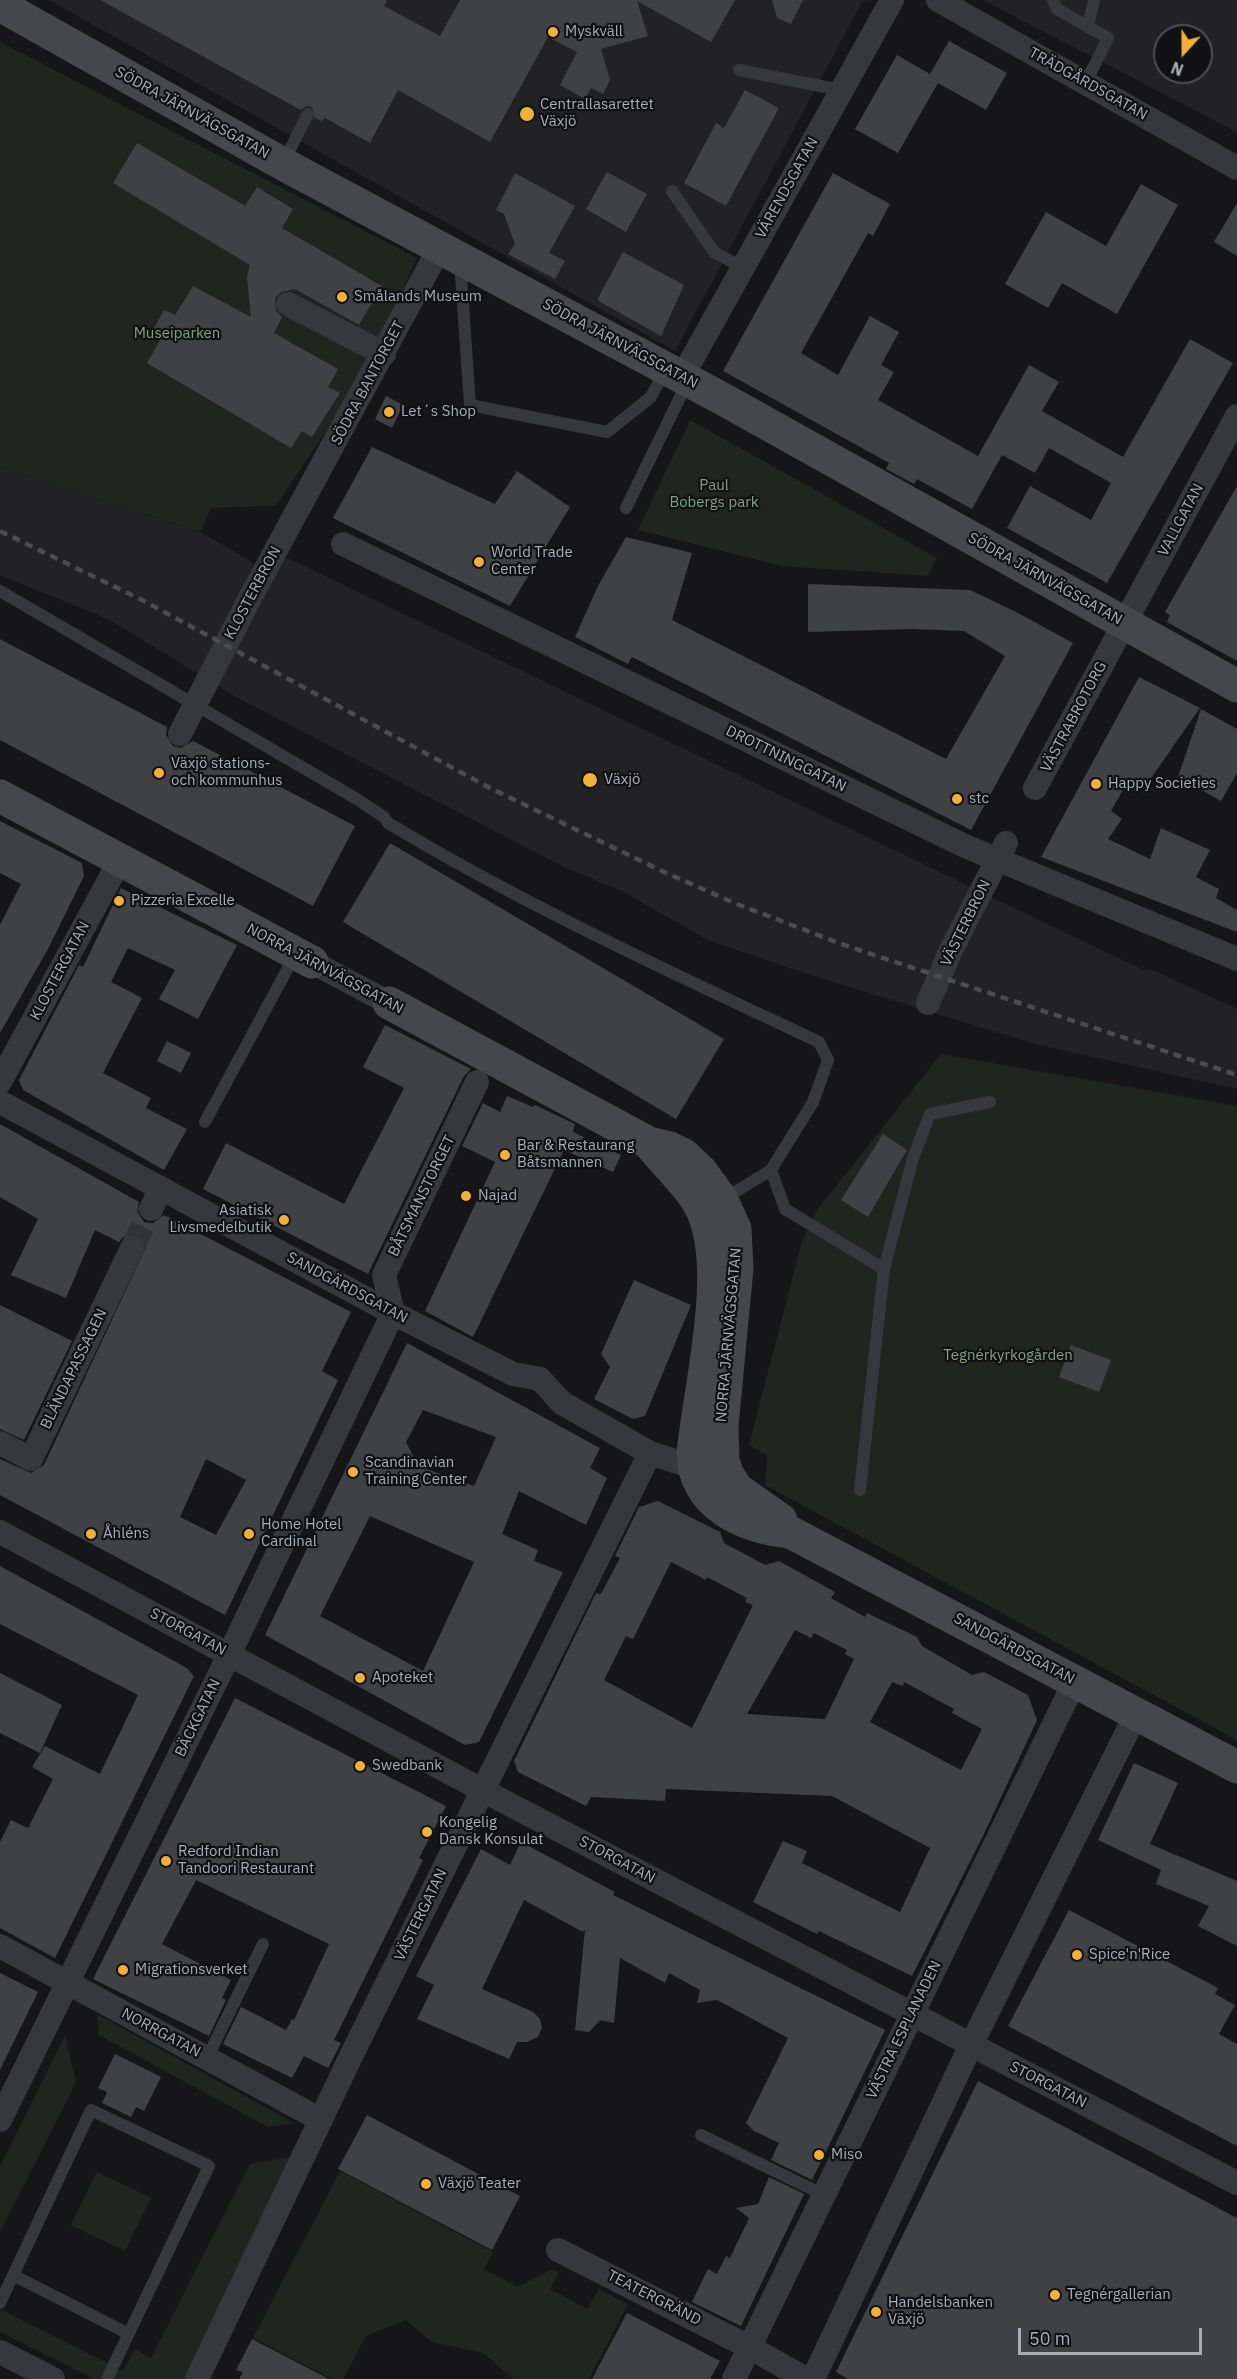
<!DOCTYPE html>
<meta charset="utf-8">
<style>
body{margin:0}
#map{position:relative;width:1237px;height:2379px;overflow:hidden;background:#161618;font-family:"IBM Plex Sans",sans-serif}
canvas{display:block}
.north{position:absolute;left:1153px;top:24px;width:60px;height:60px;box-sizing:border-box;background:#111113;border:2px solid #4d4f55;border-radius:50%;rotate:201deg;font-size:16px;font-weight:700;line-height:24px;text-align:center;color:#a8adb8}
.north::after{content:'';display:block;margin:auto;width:21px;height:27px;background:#f2b134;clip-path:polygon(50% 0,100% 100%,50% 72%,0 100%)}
.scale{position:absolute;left:1018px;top:2328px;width:184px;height:27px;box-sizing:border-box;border:3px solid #a8adb8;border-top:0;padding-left:8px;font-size:18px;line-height:21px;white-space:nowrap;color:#a8adb8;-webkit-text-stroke:4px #111113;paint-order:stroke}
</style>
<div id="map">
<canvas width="1237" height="2379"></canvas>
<div class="north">N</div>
<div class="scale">50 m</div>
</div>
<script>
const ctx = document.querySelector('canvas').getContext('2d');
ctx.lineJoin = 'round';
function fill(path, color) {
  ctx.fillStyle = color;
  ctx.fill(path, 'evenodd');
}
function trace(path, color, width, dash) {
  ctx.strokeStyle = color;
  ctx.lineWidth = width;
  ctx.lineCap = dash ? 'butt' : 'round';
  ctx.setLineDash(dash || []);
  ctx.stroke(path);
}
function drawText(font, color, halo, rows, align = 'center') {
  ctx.font = font + ' "IBM Plex Sans",sans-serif';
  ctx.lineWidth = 4.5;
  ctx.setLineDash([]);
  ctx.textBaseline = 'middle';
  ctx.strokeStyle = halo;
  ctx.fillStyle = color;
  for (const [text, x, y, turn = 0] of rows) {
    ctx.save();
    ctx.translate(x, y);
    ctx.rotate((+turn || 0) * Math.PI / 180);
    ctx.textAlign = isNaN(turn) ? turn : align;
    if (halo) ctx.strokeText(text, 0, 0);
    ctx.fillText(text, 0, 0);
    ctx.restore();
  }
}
fill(new Path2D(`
 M49,0H872L862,2L675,351Z
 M983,0H1237V132ZM1165,36H1201V72H1165Z
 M0,466L200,532L247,559L261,571L271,550L1143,970H1153L1237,1009V1089L1035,1044L801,972L710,941L622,891L564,867L236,697L110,620L0,575Z`), '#222225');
fill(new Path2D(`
 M0,42L417,258L330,454L339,412L276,506L211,508L200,532L0,466Z
 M690,420L937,558L928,576L782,566L638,530Z
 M941,1054L1237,1106V1740L765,1485L767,1456L749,1445L802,1241L817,1210Z
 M97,2014L294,2123L268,2127L99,2035Z
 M65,2036L76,2082L0,2232V2167Z
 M296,2156L184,2379H94L0,2332V2309L123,2371L135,2349L151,2358L250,2164Z
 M340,2171L493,2252L484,2269L517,2287L552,2269L559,2273L550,2289L587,2309L599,2289L628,2304L589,2379H513L483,2353L432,2342L406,2320L366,2336L343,2379H332L253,2338Z
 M97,2172L151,2198L125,2251L71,2225Z`), '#1e261f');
fill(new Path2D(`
 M100,0H387L384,6L440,36L460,0H735L711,42L637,1L648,36L601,49L610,80L603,94L591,88L585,99L560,85L577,52L548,37L490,142L398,90L370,143L325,118L322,121L315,118L312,107L307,106L301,110Z
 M772,0H803L791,24L777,18Z
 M949,41L1007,73L986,110L938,83L898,153L855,129L897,55L930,74Z
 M745,90L779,108L726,206L684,183L716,123L724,128Z
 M137,143L245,206L257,187L293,209L282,228L382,286L359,325L295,289L281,292L275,298L276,311L282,317L274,333L338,369L328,387L340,393L312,437L302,431L291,448L147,363L163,335L153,330L164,310L175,315L193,286L251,317L247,277L250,265L113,183Z
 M607,172L647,194L626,232L586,209Z
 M515,173L575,206L549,253L565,261L555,279L508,254L515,244L504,214L496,210Z
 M833,173L890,204L873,236L868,233L801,353L838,375L870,316L899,332L881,365L894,372L878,400L978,456L1029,365L1059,382L1042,411L1123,457L1190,339L1233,363L1107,583L1007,528L1030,486L1091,520L1111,483L1049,448L1035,473L1002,455L972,509L917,479L914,484L886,469L889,463L723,371Z
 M1141,184L1178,205L1117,314L1062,283L1048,308L1005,284L1046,212L1106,246Z
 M1237,203V256L1214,242Z
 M623,252L684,285L661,336L597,300Z
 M386,396L403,405L392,428L375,419Z
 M372,447L495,504L517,471L570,507L510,606L333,518Z
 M1237,486V661L1167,622L1170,615L1165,612Z
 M626,537L692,553L672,620L946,759L1005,656L964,631L912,629L808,632V584L970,590L1018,613L1073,643L971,830L632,657L628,664L575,637L598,586Z
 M0,639L167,727L166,735L173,746L181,748L193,741L355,826L313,906L0,740Z
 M1139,677L1200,708L1144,788L1128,781L1111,811L1122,819L1108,839L1150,859L1161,828L1210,850L1196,877L1219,889L1216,898L1237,910V932L1041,857Z
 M1201,709L1237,729V773L1221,801L1178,777Z
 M0,821L82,863L84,876L48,949L0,1033V925L21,884L0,873Z
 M390,843L724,1039L676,1119L343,922Z
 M121,888L237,945L198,1019L159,999L175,970L128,948L111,982L142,998L103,1073L151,1098L146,1108L187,1129L164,1170L23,1090L19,1080L79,965L83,967Z
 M385,1025L471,1069L464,1076L368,1274L203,1189L226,1143L344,1204L404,1088L363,1067Z
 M167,1041L191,1053L181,1073L157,1061Z
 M507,1096L533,1107L535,1105L575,1124L573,1132L621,1155L613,1172L564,1150L473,1337L425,1311L495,1162L462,1146L483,1103L500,1112Z
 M0,1124L139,1202L137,1211L144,1222L153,1223L164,1215L351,1312L322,1371L338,1380L225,1615L0,1495V1459L31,1473L44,1465L146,1247L143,1240L138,1235L124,1236L119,1242L95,1230L66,1298L11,1275L38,1219L0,1197ZM206,1459L246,1480L216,1535L180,1517Z
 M883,1134L907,1150L868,1217L841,1200Z
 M634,1280L691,1305L645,1416L633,1419L594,1399L610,1367L601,1354Z
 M0,1305L72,1341L24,1440L0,1429Z
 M407,1343L600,1448L590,1468L607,1478L586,1525L519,1491L502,1534L538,1550L534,1561L563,1572L479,1742L465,1745L265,1635ZM423,1410L496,1437L474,1486L418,1466L406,1442ZM370,1516L474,1562L423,1671L320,1616Z
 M1071,1345L1111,1360L1099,1392L1059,1377Z
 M658,1501L720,1532L724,1543L765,1565L779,1561L835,1592L831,1598L865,1617L867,1613L917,1637L922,1646L972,1675L984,1672L1028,1695L1037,1720L983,1836L912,1976L819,1931L817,1934L753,1902L783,1841L807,1851L802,1863L900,1912L930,1848L832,1796L666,1789L665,1801L591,1797L586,1806L518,1772L514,1761L596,1593L601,1594L620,1558L615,1556L639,1507ZM671,1562L706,1580L707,1577L747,1598L745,1602L753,1605L692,1728L604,1680L626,1636L633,1639ZM795,1630L811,1638L814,1633L847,1650L845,1654L854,1659L825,1719L747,1714ZM892,1682L903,1686L904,1682L954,1709L952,1713L982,1729L961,1770L870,1722Z
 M0,1566L187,1668L194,1676L55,1958L0,1928V1842L11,1820L28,1828L53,1779L32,1767L45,1746L100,1774L138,1695L0,1624Z
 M0,1673L62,1705L40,1753L0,1733Z
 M235,1698L446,1806L419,1858L423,1860L334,2040L341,2043L328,2068L304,2056L292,2078L223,2044L241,2007L286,2030L292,2019L294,2020L329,1944L196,1880L162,1944L231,1980L222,1998L226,2000L209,2036L93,1979Z
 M1134,1763L1178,1783L1150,1844L1237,1881V1946L1198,1926L1209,1906L1156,1884L1161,1870L1098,1840Z
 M521,1842L615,1892L613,1895L885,2030L812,2180L771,2160L779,2143L754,2131L746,2123L788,2038L717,2000L697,2003L700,1990L669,1973L665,1983L620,1958L614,2023L600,2020L589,2032L575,2030L585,1929L583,1932L524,1900L482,1989L533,2012L540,2019L542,2028L538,2037L527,2042H517L509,2059L417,2019L434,1985L416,1976L481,1849L510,1865Z
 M1069,1910L1218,1988L1215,1994L1235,2005L1219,2034L1237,2044V2146L1008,2026Z
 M0,1973L38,1992L0,2070Z
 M115,2054L161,2077L144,2111L136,2107L131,2117L102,2103L107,2092L98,2088Z
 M978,2081L1237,2218V2379H848L836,2372Z
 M367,2115L520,2196L492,2250L338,2169Z
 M769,2177L804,2194L741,2326L692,2302L708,2269L717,2274L726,2256L730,2258L749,2218L736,2208L758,2204Z
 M627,2313L720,2361L710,2379H592Z
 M252,2339L329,2379H239L243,2372L236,2370Z`), '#404145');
trace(new Path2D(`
 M132,1248L151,1209`), '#333438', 24, [24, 12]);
trace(new Path2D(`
 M1053,0L1057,9L1108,38L1086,82
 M1088,27L1094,0
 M739,70L841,90
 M283,163L308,114
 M672,191L714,252L743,268
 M460,261L470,405L607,432L651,397L665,370
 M626,508L688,381
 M0,591L355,798L384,817L388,823C526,906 673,973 819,1042L828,1060L813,1102L771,1170L722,1200
 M205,1122L295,955
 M771,1170L785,1209L884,1269L860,1490
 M884,1269L913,1158L930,1114L990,1102
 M207,2058L263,1944
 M701,2135L824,2195
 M15,2276L127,2333
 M0,2303L91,2110L209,2166L107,2379`), '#37383d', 12);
trace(new Path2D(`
 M938,0L1237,168
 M288,304L384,354
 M682,377L892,0
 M343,544L965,846L1237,959
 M180,734L250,598L439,249
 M1035,788L1237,416
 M312,962L389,1003
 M928,1003L951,950L1006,843
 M0,1082L120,860
 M0,1102L393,1313L513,1374L540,1379L562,1403L650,1453L693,1467
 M151,1209L161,1188
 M393,1313L384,1275L477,1082
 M0,1443L31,1459L132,1248
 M0,1532L482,1790L1237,2183
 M0,1946L321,2120
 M0,2120L229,1655L393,1313
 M558,2250L749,2347L806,2379
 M0,2352L53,2379
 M197,2379L353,2052L650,1453
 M734,2379L1075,1681
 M813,2379L971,2045L1137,1712`), '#37383d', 24);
trace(new Path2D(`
 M0,5L283,164L721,398L1237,686
 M0,796L312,962
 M389,1003L649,1143L670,1148L684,1155L701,1171L722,1200L735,1229L737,1268L722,1426L723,1461L728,1475L737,1489L781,1520
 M649,1143C667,1166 691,1186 703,1212C729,1273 700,1385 693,1453C694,1506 744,1527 790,1532L1237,1767`), '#45474d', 33);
trace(new Path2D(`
 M0,531L144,601L490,788L664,872L737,904L844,945L1237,1075`), '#4a4c52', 4.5, [8, 6]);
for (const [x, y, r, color] of [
 [553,32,6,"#f2b134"],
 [527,114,8,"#f2b134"],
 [342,297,6,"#f2b134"],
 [389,412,6,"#f2b134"],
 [479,562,6,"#f2b134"],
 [159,773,6,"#f2b134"],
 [590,780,8,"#f2b134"],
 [1096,784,6,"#f2b134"],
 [957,799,6,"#f2b134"],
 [119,901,6,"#f2b134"],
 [505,1155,6,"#f2b134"],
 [466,1196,6,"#f2b134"],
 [284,1220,6,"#f2b134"],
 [353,1472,6,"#f2b134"],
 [91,1534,6,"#f2b134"],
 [249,1534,6,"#f2b134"],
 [360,1678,6,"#f2b134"],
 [360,1766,6,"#f2b134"],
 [427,1832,6,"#f2b134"],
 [166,1861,6,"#f2b134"],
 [1077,1955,6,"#f2b134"],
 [123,1970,6,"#f2b134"],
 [819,2155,6,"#f2b134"],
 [426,2184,6,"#f2b134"],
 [1055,2295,6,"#f2b134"],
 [876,2312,6,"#f2b134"]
]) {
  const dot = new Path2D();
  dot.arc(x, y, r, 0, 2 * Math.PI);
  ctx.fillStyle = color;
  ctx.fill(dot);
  trace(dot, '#111113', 2);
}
drawText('15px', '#a8adb8', '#111113', [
 ["Myskväll",565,32],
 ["Centrallasarettet",540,105],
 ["Växjö",540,122],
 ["Smålands Museum",354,297],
 ["Let´s Shop",401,412],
 ["World Trade",491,553],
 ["Center",491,570],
 ["Växjö stations-",171,764],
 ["och kommunhus",171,781],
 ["Växjö",604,780],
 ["Happy Societies",1108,784],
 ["stc",969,799],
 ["Pizzeria Excelle",131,901],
 ["Bar & Restaurang",517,1146],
 ["Båtsmannen",517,1163],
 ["Najad",478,1196],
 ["Asiatisk",272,1211,"right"],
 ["Livsmedelbutik",272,1228,"right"],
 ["Scandinavian",365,1463],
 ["Training Center",365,1480],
 ["Home Hotel",261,1525],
 ["Cardinal",261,1542],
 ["Åhléns",103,1534],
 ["Apoteket",372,1678],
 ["Swedbank",372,1766],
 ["Kongelig",439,1823],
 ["Dansk Konsulat",439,1840],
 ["Redford Indian",178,1852],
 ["Tandoori Restaurant",178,1869],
 ["Spice'n'Rice",1089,1955],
 ["Migrationsverket",135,1970],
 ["Miso",831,2155],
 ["Växjö Teater",438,2184],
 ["Tegnérgallerian",1067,2295],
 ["Handelsbanken",888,2303],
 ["Växjö",888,2320]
], 'left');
drawText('15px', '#a8adb8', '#111113', [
 ["TRÄDGÅRDSGATAN",1088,84,29],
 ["SÖDRA JÄRNVÄGSGATAN",192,113,29],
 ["VÄRENDSGATAN",787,188,-61],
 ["SÖDRA JÄRNVÄGSGATAN",620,344,28],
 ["SÖDRA BANTORGET",368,383,-62],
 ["VALLGATAN",1181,520,-62],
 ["SÖDRA JÄRNVÄGSGATAN",1045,579,29],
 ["KLOSTERBRON",253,593,-62],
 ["VÄSTRABROTORG",1074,717,-62],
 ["DROTTNINGGATAN",786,759,26],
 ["VÄSTERBRON",966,923,-64],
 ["NORRA JÄRNVÄGSGATAN",325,969,28],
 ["KLOSTERGATAN",60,971,-62],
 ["BÅTSMANSTORGET",422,1196,-64],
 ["SANDGÄRDSGATAN",347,1288,28],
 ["NORRA JÄRNVÄGSGATAN",729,1335,-85],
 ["BLÄNDAPASSAGEN",74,1369,-64],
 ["STORGATAN",188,1632,28],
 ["SANDGÄRDSGATAN",1014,1649,28],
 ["BÄCKGATAN",198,1718,-64],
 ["STORGATAN",617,1860,28],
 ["VÄSTERGATAN",421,1915,-64],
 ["VÄSTRA ESPLANADEN",904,2030,-64],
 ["NORRGATAN",161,2033,28],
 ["STORGATAN",1048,2085,27],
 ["TEATERGRÄND",654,2298,27]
]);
drawText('15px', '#7fa381', '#111113', [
 ["Museiparken",177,334],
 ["Paul",714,486],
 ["Bobergs park",714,503],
 ["Tegnérkyrkogården",1008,1356]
]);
</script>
